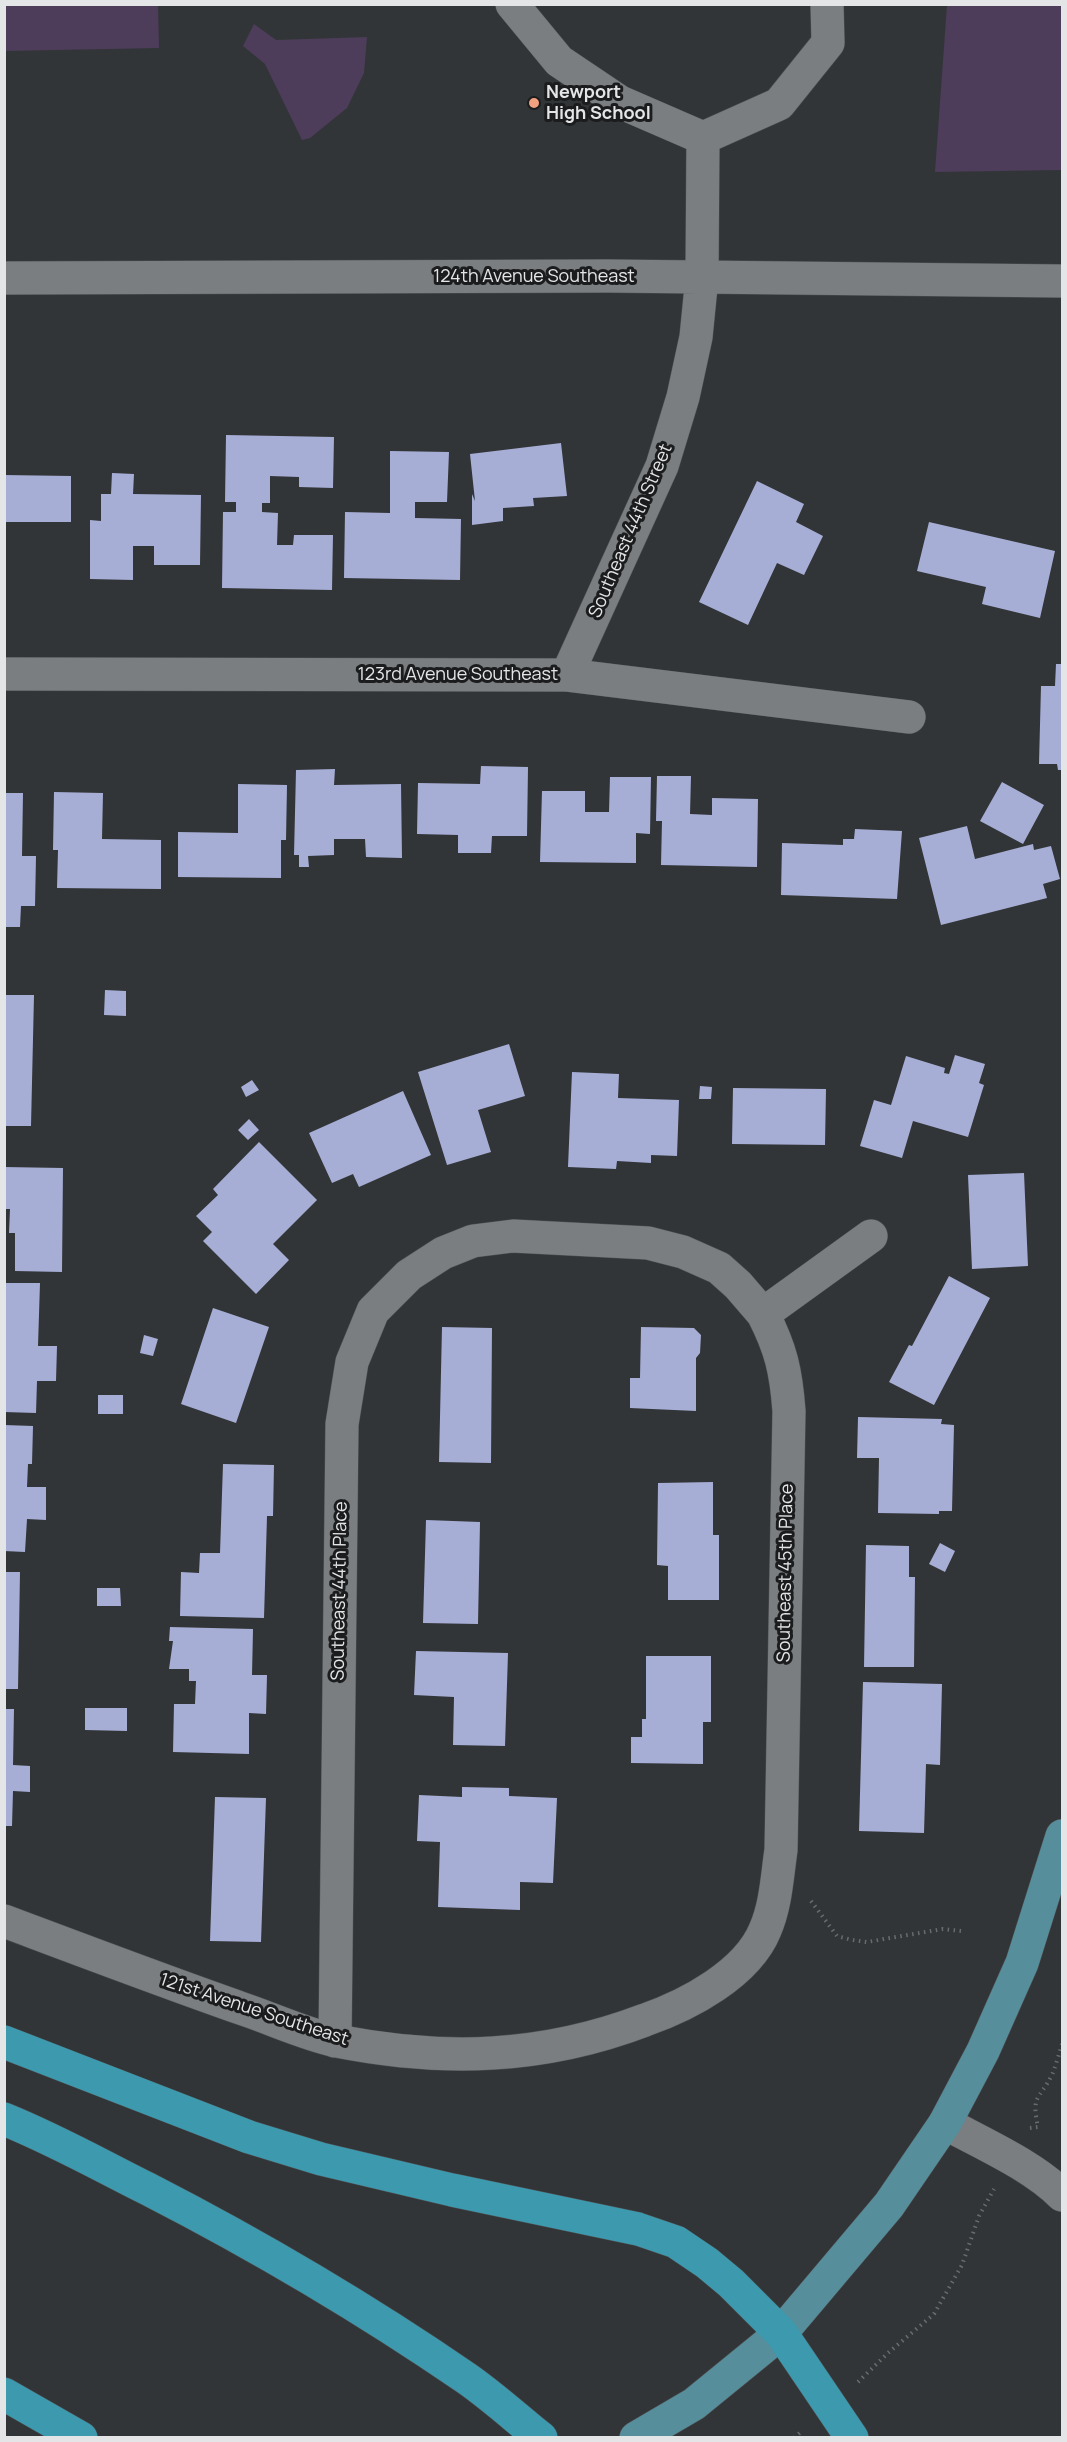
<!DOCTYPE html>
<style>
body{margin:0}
#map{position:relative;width:1067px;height:2442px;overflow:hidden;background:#323537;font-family:Manrope,sans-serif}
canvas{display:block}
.frame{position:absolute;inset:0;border:6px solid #e3e5e6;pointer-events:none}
</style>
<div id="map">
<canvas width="1067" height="2442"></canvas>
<div class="frame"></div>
</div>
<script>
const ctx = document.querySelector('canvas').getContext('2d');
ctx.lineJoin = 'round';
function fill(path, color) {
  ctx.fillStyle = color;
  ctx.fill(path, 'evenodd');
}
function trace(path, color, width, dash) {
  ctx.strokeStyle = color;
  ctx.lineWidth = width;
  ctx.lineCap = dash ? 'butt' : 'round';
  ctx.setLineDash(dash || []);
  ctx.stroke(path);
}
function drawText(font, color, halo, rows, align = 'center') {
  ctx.font = font + ' Manrope,sans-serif';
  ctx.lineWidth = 6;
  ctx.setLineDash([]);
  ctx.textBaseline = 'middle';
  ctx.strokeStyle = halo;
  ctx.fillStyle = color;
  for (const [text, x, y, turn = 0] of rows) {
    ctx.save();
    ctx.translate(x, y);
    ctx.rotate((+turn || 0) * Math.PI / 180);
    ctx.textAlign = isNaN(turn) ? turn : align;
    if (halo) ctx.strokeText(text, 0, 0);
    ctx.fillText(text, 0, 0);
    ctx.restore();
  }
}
fill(new Path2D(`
 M4,5H158L159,48L5,51Z
 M947,5H1062V170L935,172Z
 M254,24L276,40L367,37L364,73L347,108L310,138L302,140L265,64L243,46Z`), '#4d3d5b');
fill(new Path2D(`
 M226,435L334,437L333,488L299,487V477L270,476V503H262V512L278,513L277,545H293L294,535H333L332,590L222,588L223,512H236V502H225Z
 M561,443L567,496L533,498L534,506L503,508V521L472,525V494L475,501L470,454Z
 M390,451L449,452L447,502H415V518L461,519L460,580L344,578L345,512L390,513Z
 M112,473L134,474L133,494L201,495L200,565H154V546H133V580L90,579V520L101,521V494H111Z
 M4,475L71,476V522H4Z
 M757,481L804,504L796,522L823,536L804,575L777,563L748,625L699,602Z
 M929,522L1055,551L1040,618L982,604L986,587L917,571Z
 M1056,664H1062V770H1058L1057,764H1039L1041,686H1055Z
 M481,766L528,767L527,836H492L491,853H458V835L417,834L418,783L480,784Z
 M335,769L334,785L401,784L402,858L366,857L365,839H334V855L308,856L309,867H299V855H294L296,770Z
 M657,776H691L690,814L712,815V798L758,799L757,867L661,865L662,821H656Z
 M610,777H651L650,834L636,833V863L540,862L542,791H585V812H609Z
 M1002,782L1044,805L1023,844L980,821Z
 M238,784L287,785L286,840H281V878L178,877V832L238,833Z
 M54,792L103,793L102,839L161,840V889L57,888L58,850H53Z
 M4,793H23L22,856H36L35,906H21L20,927H4Z
 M967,826L975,859L1033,844L1034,850L1051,846L1060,879L1043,884L1047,898L941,925L919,838Z
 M855,829L902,831L897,899L781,895L782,843L843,845V839H854Z
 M105,990L126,991V1016L104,1015Z
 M4,995H34L31,1126H4Z
 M509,1044L525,1096L478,1110L491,1152L447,1165L418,1072Z
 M955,1055L985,1064L979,1083L984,1085L968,1137L913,1121L902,1158L860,1146L874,1100L891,1105L906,1056L945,1068L944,1073L949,1074Z
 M572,1072L619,1074L618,1098L679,1100L677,1156L651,1155V1163L617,1161L616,1169L568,1167Z
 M252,1080L259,1090L246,1097L241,1087Z
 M700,1086L712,1087L711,1099H699Z
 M733,1088L826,1089L825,1145L732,1144Z
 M403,1091L431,1155L359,1187L353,1174L332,1183L309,1133Z
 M249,1119L259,1130L248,1140L238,1130Z
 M259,1142L317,1200L273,1244L289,1260L256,1294L203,1241L212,1232L196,1216L218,1195L213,1189Z
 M4,1167L63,1168L62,1272L15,1271V1233H9L10,1209H4Z
 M1024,1173L1028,1266L972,1269L968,1175Z
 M949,1276L990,1298L934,1405L889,1382L909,1345L912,1346Z
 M4,1283H40L38,1346H57L56,1381H37L36,1413L4,1412Z
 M213,1308L269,1327L236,1423L181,1404Z
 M442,1327L492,1328L491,1463L439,1462Z
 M641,1327L694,1328L701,1335L700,1353L696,1358V1411L630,1408V1378H640Z
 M144,1335L158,1339L153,1356L140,1353Z
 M98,1395H123V1414H98Z
 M858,1417L942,1419L941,1424L954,1425L952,1511H939V1514L878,1513L879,1458H857Z
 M4,1425L33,1426L32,1464H28L27,1487H46V1520L27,1519L25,1552L4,1551Z
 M223,1464L274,1465L273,1516H267L264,1618L180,1616L181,1572L199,1573L200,1553H220Z
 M713,1482V1535H719V1600H668V1566L657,1565L658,1483Z
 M426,1520L480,1522L478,1624L423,1623Z
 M940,1543L955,1551L945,1572L929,1564Z
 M866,1545L909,1546V1577H915L914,1667H864Z
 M4,1572H20L18,1689H4Z
 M97,1588H120L121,1606H97Z
 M170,1627L253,1629L252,1675H267L266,1714L249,1713V1754L173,1752L174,1704H195L196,1681H189V1669H169L173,1641H169Z
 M416,1651L508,1653L505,1746L453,1745L454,1697L414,1695Z
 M646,1656H711V1722H703V1764L631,1763V1737H642V1719H646Z
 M863,1682L942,1684L940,1765L926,1764L924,1833L859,1831Z
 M85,1708H127V1731L85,1730Z
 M4,1709H14L13,1765L30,1766V1792L13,1791L12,1826H4Z
 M462,1787L509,1788V1796L557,1798L553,1883L520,1882V1910L438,1907L440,1842L417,1841L419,1795L462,1797Z
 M215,1797L266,1798L261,1942L210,1941Z`), '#a7aed6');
const minor = new Path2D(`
 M512,4L559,61L620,102L703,138
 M703,138L779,104L828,43L827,4
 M4,278L608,276L1062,281
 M4,674L567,675L909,717
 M567,675L662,466L683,397L696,337L702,277L703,138
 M4,1921C84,1951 163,1981 243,2009C273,2019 307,2035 337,2041C444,2062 543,2059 645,2020C688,2005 747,1974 765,1930C776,1905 777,1877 781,1850L789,1411C786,1371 781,1349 763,1314L871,1236
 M335,2041L342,1424L352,1362L373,1311L409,1275L443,1253L473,1241L513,1236L648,1243L683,1252L719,1268L738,1285L763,1314
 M945,2123C983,2144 1032,2165 1062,2195`);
const major = new Path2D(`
 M636,2438L694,2404L781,2333L889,2205L945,2123L983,2051L1022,1963L1062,1836`);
const highway = new Path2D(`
 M4,2042L249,2137L321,2159L452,2190L638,2229L676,2242L707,2263L731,2283L781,2333L852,2438
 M4,2119C54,2139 100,2165 148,2189C257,2245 364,2308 466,2378C492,2396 516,2418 541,2438
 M4,2394L81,2438`);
trace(minor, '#4e5053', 34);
trace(major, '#4e5053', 34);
trace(highway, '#4e5053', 34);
trace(new Path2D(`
 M811,1901L837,1936L852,1940L867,1942L943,1929L961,1931
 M1030,2128L1038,2127C1031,2095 1039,2100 1052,2075C1056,2065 1059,2054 1062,2044
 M858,2382L888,2353L934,2314L962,2265L979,2216L994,2189
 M794,2438L803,2430`), '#696c6e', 4, [1.5, 4.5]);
trace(minor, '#7b7e80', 33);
trace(major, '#568e9b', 33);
trace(highway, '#3d99ad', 33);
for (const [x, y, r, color] of [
 [534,103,6,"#f2a080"]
]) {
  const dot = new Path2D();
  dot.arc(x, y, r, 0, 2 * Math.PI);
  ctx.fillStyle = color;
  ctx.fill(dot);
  trace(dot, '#1b1c1d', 2);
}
drawText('bold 18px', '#e3e5e6', '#1b1c1d', [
 ["Newport",546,93],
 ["High School",546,114]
], 'left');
drawText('18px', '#e3e5e6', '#1b1c1d', [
 ["124th Avenue Southeast",534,277],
 ["Southeast 44th Street",631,531,-67],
 ["123rd Avenue Southeast",458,675],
 ["Southeast 45th Place",786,1573,-89],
 ["Southeast 44th Place",340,1591,-89],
 ["121st Avenue Southeast",254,2010,18]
]);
</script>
